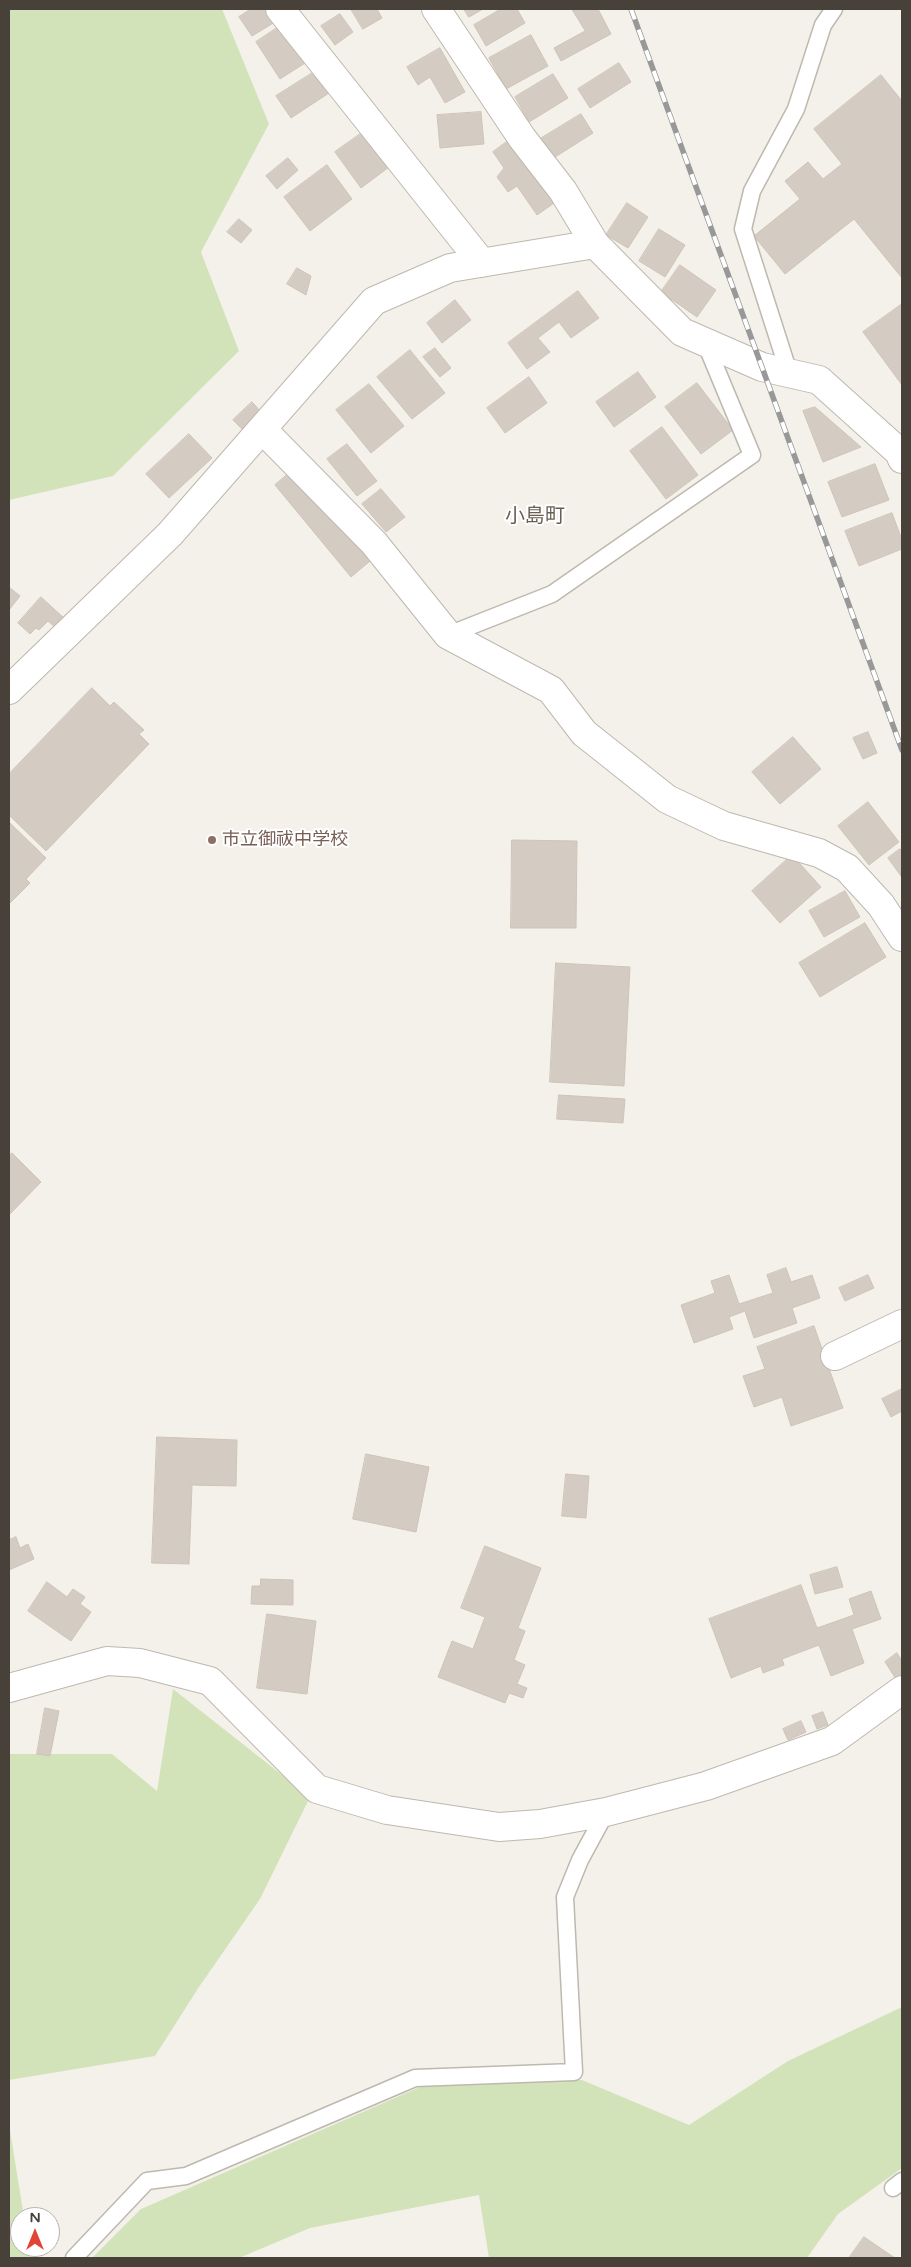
<!DOCTYPE html>
<meta charset="utf-8">
<style>
body{margin:0}
#map{position:relative;width:911px;height:2267px;overflow:hidden;background:#f4f1eb;font-family:"Varela Round",sans-serif}
canvas{display:block}
.frame{position:absolute;inset:0;border:10px solid #47413a;pointer-events:none}
.north{position:absolute;left:10px;top:2207px;width:50px;height:50px;box-sizing:border-box;background:#fff;border:1px solid #b5b3b0;border-radius:50%;rotate:0deg;font-size:14px;font-weight:700;line-height:20px;text-align:center;color:#47413a}
.north::after{content:'';display:block;margin:auto;width:18px;height:22px;background:#e14535;clip-path:polygon(50% 0,100% 100%,50% 72%,0 100%)}
</style>
<div id="map">
<canvas width="911" height="2267"></canvas>
<div class="frame"></div>
<div class="north">N</div>
</div>
<script>
const ctx = document.querySelector('canvas').getContext('2d');
ctx.lineJoin = 'round';
function fill(path, color) {
  ctx.fillStyle = color;
  ctx.fill(path, 'evenodd');
}
function trace(path, color, width, dash) {
  ctx.strokeStyle = color;
  ctx.lineWidth = width;
  ctx.lineCap = dash ? 'butt' : 'round';
  ctx.setLineDash(dash || []);
  ctx.stroke(path);
}
function drawText(font, color, halo, rows, align = 'center') {
  ctx.font = font + ' "Varela Round","Noto Sans JP",sans-serif';
  ctx.lineWidth = 4;
  ctx.setLineDash([]);
  ctx.textBaseline = 'middle';
  ctx.strokeStyle = halo;
  ctx.fillStyle = color;
  for (const [text, x, y, turn = 0] of rows) {
    ctx.save();
    ctx.translate(x, y);
    ctx.rotate((+turn || 0) * Math.PI / 180);
    ctx.textAlign = isNaN(turn) ? turn : align;
    if (halo) ctx.strokeText(text, 0, 0);
    ctx.fillText(text, 0, 0);
    ctx.restore();
  }
}
fill(new Path2D(`
 M9,9H222L269,124L201,252L239,351L113,476L9,500Z
 M173,1689L310,1797L260,1899L199,1987L155,2056L9,2080V1754H112L157,1791Z
 M902,2007V2168L838,2214L807,2258H489L479,2195L310,2228L239,2258H92L141,2209L429,2083L582,2080L689,2125L788,2061Z
 M9,2124L24,2217H20V2247H29L31,2258H9Z`), '#d3e3b9');
const building = new Path2D(`
 M251,9H266L275,22L252,36L239,17Z
 M351,9H377L382,18L363,29Z
 M464,9H483L469,17Z
 M501,9H517L525,23L486,46L474,25Z
 M572,9H598L611,34L561,61L554,48L585,31Z
 M340,14L353,32L335,45L321,26Z
 M280,26L305,63L280,79L256,42Z
 M531,35L548,66L506,89L489,58Z
 M440,48L465,92L445,103L430,77L418,85L407,67Z
 M619,63L631,82L590,108L578,89Z
 M314,72L329,93L291,118L276,96Z
 M553,74L568,98L529,122L515,97Z
 M881,75L902,101V278L854,219L785,274L754,236L800,199L785,181L808,162L823,179L842,164L814,129Z
 M481,112L484,144L440,148L437,115Z
 M581,114L593,133L552,159L540,139Z
 M363,132L389,167L361,188L335,152Z
 M512,138L557,201L537,215L517,186L508,192L497,177L504,168L493,152Z
 M288,158L298,170L277,189L266,176Z
 M327,165L352,199L310,231L284,197Z
 M627,203L648,217L628,248L606,235Z
 M239,219L252,230L241,243L227,232Z
 M659,229L685,245L665,277L639,261Z
 M680,265L716,290L697,317L661,292Z
 M297,268L311,276L306,295L287,284Z
 M578,291L599,318L571,338L559,322L538,338L550,352L527,369L508,343Z
 M455,300L471,320L442,343L427,323Z
 M902,304V385L863,332Z
 M435,348L451,368L440,377L423,357Z
 M410,350L445,393L412,419L377,377Z
 M638,372L656,397L614,427L596,402Z
 M529,377L547,403L505,433L487,408Z
 M697,383L733,430L701,454L665,407Z
 M369,384L404,426L371,453L336,410Z
 M252,402L263,414L245,432L233,420Z
 M815,407L861,447L823,462L803,411Z
 M662,427L698,475L666,499L630,451Z
 M189,434L212,458L169,498L146,474Z
 M347,444L377,481L357,496L327,459Z
 M875,464L889,500L842,517L828,482Z
 M299,465L376,556L351,577L275,485Z
 M381,489L405,517L386,532L362,504Z
 M892,513L902,540V549L859,566L845,531Z
 M9,587L20,596L9,610Z
 M41,597L65,619L56,628L48,621L39,630L36,628L30,634L18,623Z
 M92,688L110,706L114,702L144,730L139,734L149,744L46,851L9,815V774Z
 M868,732L877,753L863,759L853,738Z
 M793,737L821,769L780,804L752,772Z
 M868,802L899,842L869,865L838,826Z
 M9,822L46,858L26,879L30,883L9,904Z
 M512,840L577,841L576,928H511Z
 M900,849L902,851L901,876L888,858Z
 M792,855L821,887L780,923L752,891Z
 M845,891L860,917L824,937L809,911Z
 M865,923L886,957L820,997L799,963Z
 M556,963L630,967L624,1086L550,1082Z
 M559,1095L625,1099L623,1123L557,1119Z
 M12,1153L41,1182L9,1215V1157Z
 M786,1268L791,1282L812,1275L820,1298L792,1308L797,1323L754,1338L745,1311L729,1317L733,1329L694,1343L681,1305L715,1293L711,1281L729,1275L739,1304L773,1293L767,1275Z
 M868,1275L874,1288L845,1301L839,1288Z
 M814,1326L843,1408L791,1426L782,1397L754,1407L743,1376L765,1369L757,1347Z
 M902,1389V1411L891,1417L882,1399Z
 M157,1437L237,1440L236,1486L192,1485L189,1564L152,1563Z
 M366,1454L429,1467L416,1532L353,1519Z
 M566,1474L589,1476L586,1518L562,1516Z
 M16,1537L20,1548L28,1544L34,1559L9,1570V1540Z
 M485,1546L541,1568L518,1628L525,1631L514,1660L525,1665L517,1684L527,1688L523,1698L509,1693L505,1703L438,1677L452,1641L473,1649L485,1617L461,1608Z
 M837,1567L843,1587L815,1594L810,1575Z
 M261,1579L293,1580V1605L251,1604L252,1586H260Z
 M47,1582L67,1597L73,1589L85,1597L80,1604L91,1612L71,1641L28,1611Z
 M801,1585L817,1628L854,1615L849,1599L871,1591L881,1619L852,1629L864,1663L831,1676L819,1645L782,1659L784,1665L763,1673L761,1666L731,1678L709,1619Z
 M267,1614L316,1621L307,1694L257,1688Z
 M897,1653L902,1661V1674L896,1679L885,1662Z
 M45,1708L59,1711L50,1756L37,1754Z
 M823,1712L828,1725L817,1729L812,1716Z
 M801,1721L806,1732L788,1740L783,1729Z
 M864,2237L895,2258H849Z`);
fill(building, '#d4ccc2');
trace(building, '#cec3b6', 1);
const service = new Path2D(`
 M789,373L743,229L752,191L796,109L823,25L834,9
 M448,635L552,594L752,455L705,342
 M893,2188L902,2181
 M74,2258L147,2181L186,2176L415,2078L574,2072L565,1897L580,1860L606,1812`);
const minor = new Path2D(`
 M280,9L482,263
 M436,9L522,138L563,191L595,244L682,332L762,367L819,380L899,452L902,459
 M262,429L374,543L448,635L551,690L584,733L667,799L724,826L819,853L847,868L881,905L902,937
 M9,690L170,534L374,301L450,268L595,244
 M835,1356L902,1324
 M9,1688L107,1661L140,1663L210,1681L317,1789L387,1810L499,1827L540,1824L606,1812L706,1786L832,1741L902,1690`);
trace(service, '#beb8af', 19);
trace(minor, '#beb8af', 30);
trace(service, '#fff', 16);
trace(minor, '#fff', 28);
const rail = new Path2D(`
 M631,9L902,750`);
trace(rail, '#989898', 5.5);
trace(rail, '#fff', 4, [11]);
for (const [x, y, r, color] of [
 [212,840,5,"#8d6e63"]
]) {
  const dot = new Path2D();
  dot.arc(x, y, r, 0, 2 * Math.PI);
  ctx.fillStyle = color;
  ctx.fill(dot);
  trace(dot, '#fff', 2);
}
drawText('18px', '#785e54', '#fff', [
 ["市立御祓中学校",222,840]
], 'left');
drawText('20px', '#695e52', '#fff', [
 ["小島町",535,517]
]);
</script>
